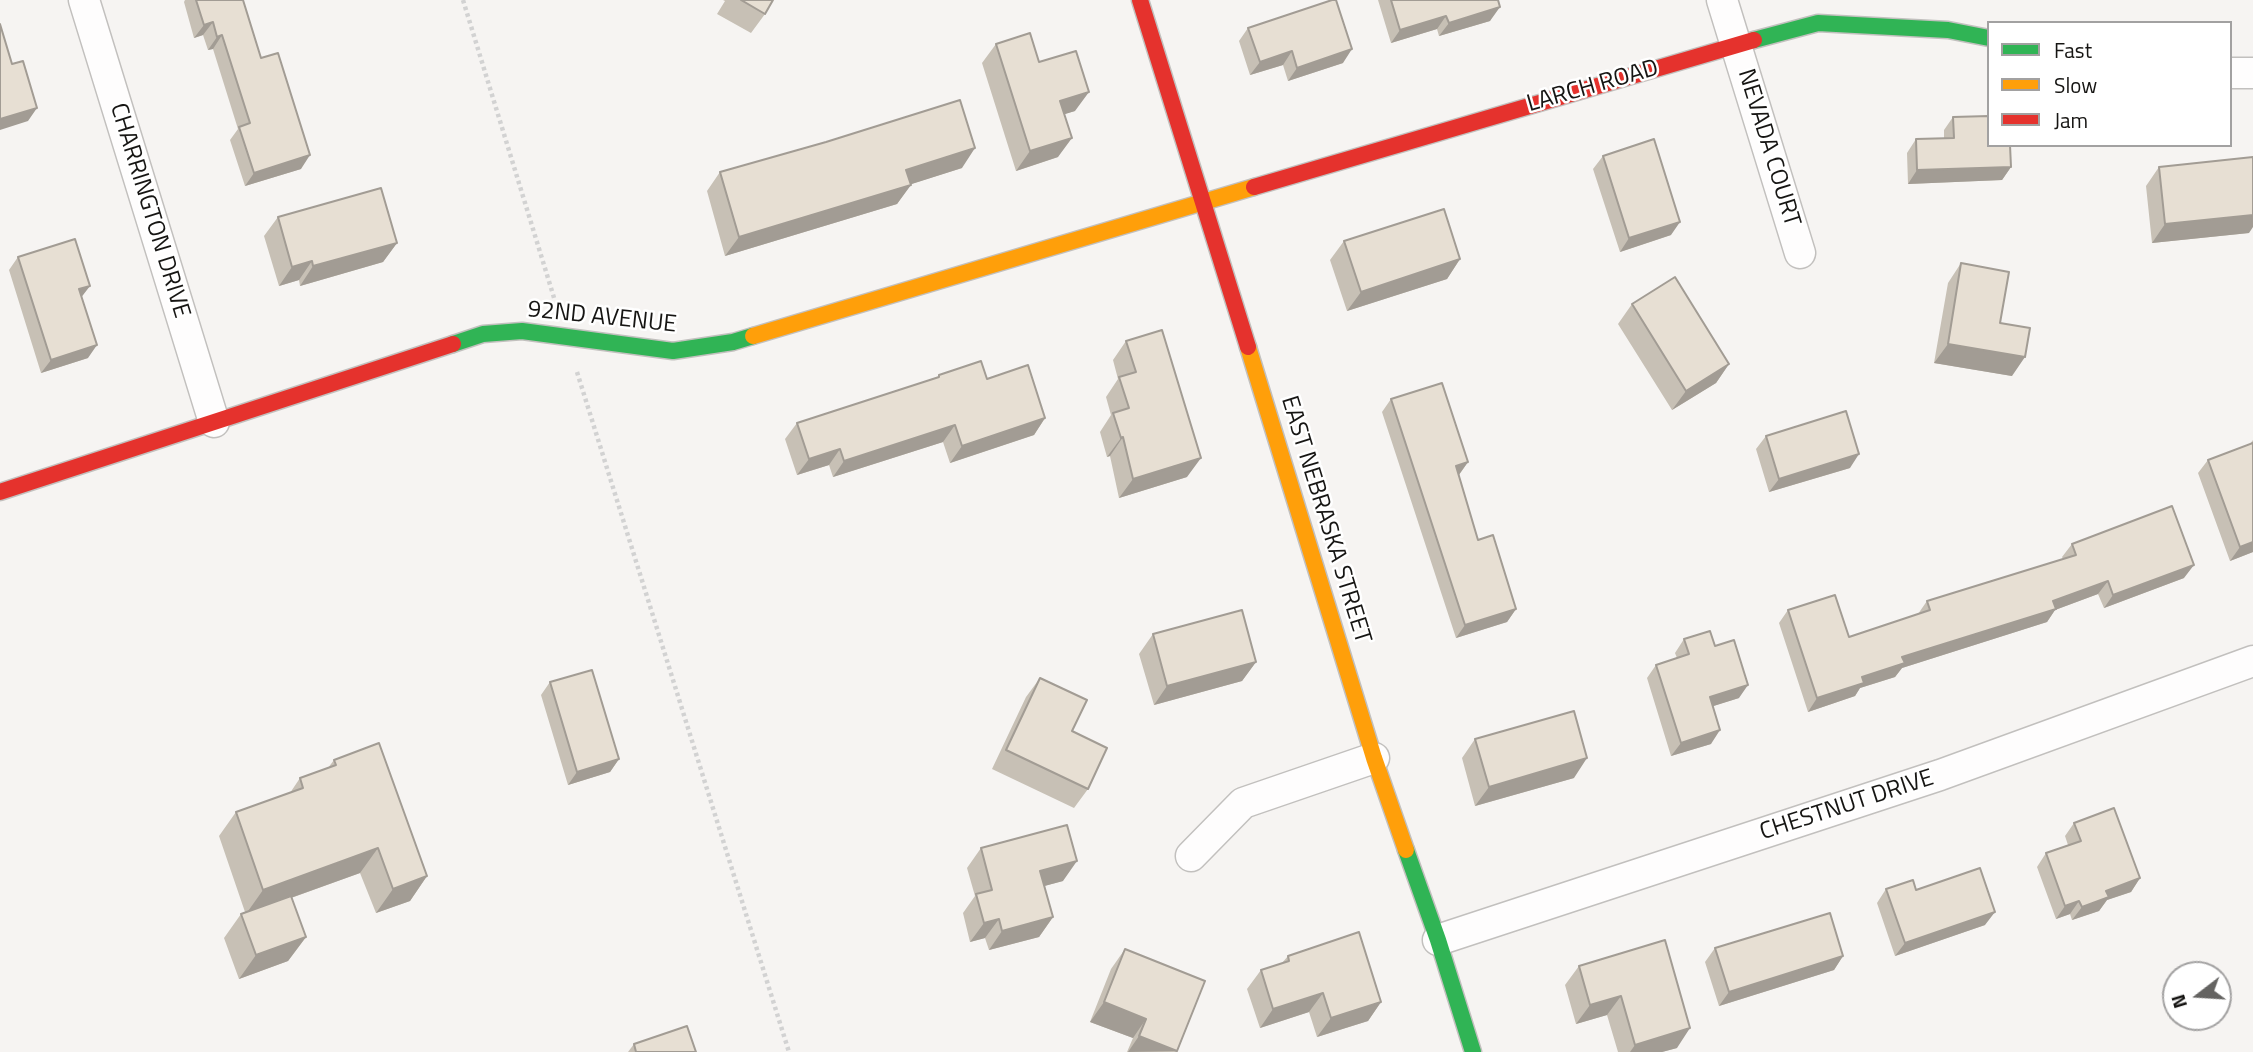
<!DOCTYPE html>
<style>
body{margin:0}
#map{position:relative;width:2253px;height:1052px;overflow:hidden;background:#f6f4f2;font-family:"Titillium Web",sans-serif}
canvas{display:block}
.legend{position:absolute;left:1987px;top:21px;width:245px;height:126px;box-sizing:border-box;background:#fff;border:2px solid #a2a1a1;margin:0;padding:9px 12px;list-style:none;font-size:21px;color:#161513}
.legend li{display:flex;align-items:center;gap:14px;height:35px}
.legend b{width:35px;border:2px solid #a2a1a1}
.north{position:absolute;left:2162px;top:961px;width:70px;height:70px;box-sizing:border-box;background:#fff;border:2px solid #a2a1a1;border-radius:50%;rotate:253deg;font-size:19px;font-weight:700;line-height:28px;text-align:center;color:#161513}
.north::after{content:'';display:block;margin:auto;width:24px;height:32px;background:#646361;clip-path:polygon(50% 0,100% 100%,50% 72%,0 100%)}
</style>
<div id="map">
<canvas width="2253" height="1052"></canvas>
<ul class="legend">
<li><b style="height:9px;background:#30b455"></b>Fast</li>
<li><b style="height:9px;background:#ff9f0a"></b>Slow</li>
<li><b style="height:9px;background:#e5322d"></b>Jam</li>
</ul>
<div class="north">N</div>
</div>
<script>
const ctx = document.querySelector('canvas').getContext('2d');
ctx.lineJoin = 'round';
function trace(path, color, width, dash) {
  ctx.strokeStyle = color;
  ctx.lineWidth = width;
  ctx.lineCap = dash ? 'butt' : 'round';
  ctx.setLineDash(dash || []);
  ctx.stroke(path);
}
function fill(path, color) {
  ctx.fillStyle = color;
  ctx.fill(path, 'evenodd');
}
function drawText(font, color, halo, rows, align = 'center') {
  ctx.font = font + ' "Titillium Web",sans-serif';
  ctx.lineWidth = 5;
  ctx.setLineDash([]);
  ctx.textBaseline = 'middle';
  ctx.strokeStyle = halo;
  ctx.fillStyle = color;
  for (const [text, x, y, turn = 0] of rows) {
    ctx.save();
    ctx.translate(x, y);
    ctx.rotate((+turn || 0) * Math.PI / 180);
    ctx.textAlign = isNaN(turn) ? turn : align;
    if (halo) ctx.strokeText(text, 0, 0);
    ctx.fillText(text, 0, 0);
    ctx.restore();
  }
}
const street = new Path2D(`
 M84,0L214,422
 M1722,0L1800,253
 M2230,73H2253
 M1191,856L1243,803L1374,758
 M1438,940L1940,775L2253,661`);
const fast = new Path2D(`
 M1754,40L1818,23L1948,30L1989,38
 M453,344L483,334L522,331L673,351L733,342L753,336
 M1406,850L1438,940L1473,1052`);
const slow = new Path2D(`
 M753,336L1254,187
 M1248,347L1374,758L1406,850`);
const jam = new Path2D(`
 M1140,0L1248,347
 M1254,187L1754,40
 M0,492L453,344`);
trace(street, '#c2c0be', 33);
trace(fast, '#c2c0be', 19);
trace(slow, '#c2c0be', 19);
trace(jam, '#c2c0be', 19);
trace(new Path2D(`
 M463,0L555,301
 M577,372L789,1052`), '#d2d2d2', 4.5, [3.5, 3.5]);
trace(street, '#fefdfd', 30);
trace(fast, '#30b455', 16);
trace(slow, '#ff9f0a', 16);
trace(jam, '#e5322d', 16);
fill(new Path2D(`
 M185,0H243L261,58L301,169L245,186L230,140L238,129L213,49L208,50L203,35L194,38L184,2Z
 M723,0H773L765,14L751,33L717,14L725,1Z
 M1378,0H1498L1490,21L1439,36L1437,29L1391,43Z
 M1248,28L1343,63L1288,81L1283,65L1250,75L1239,41Z
 M996,44L1039,62L1075,111L1064,114L1058,157L1016,171L982,63Z
 M1953,117L2011,167L2002,180L1908,184L1907,153L1916,139L1944,138V130Z
 M1603,156L1671,235L1620,252L1593,169Z
 M2159,167L2249,233L2152,243L2146,186Z
 M962,168L911,184L897,204L725,256L707,191L720,172Z
 M278,217L397,243L383,262L300,286L299,280L279,286L264,236Z
 M1344,241L1460,259L1447,279L1347,311L1330,260Z
 M18,257L82,297L88,358L41,373L9,270Z
 M1961,263L2000,323L2012,376L1934,363L1948,283Z
 M1632,304L1729,364L1716,383L1672,410L1618,324Z
 M1126,341L1187,477L1119,498L1110,456L1107,457L1100,432L1111,415L1106,397L1118,379L1113,360Z
 M939,375L987,379L1045,418L1034,435L950,463L943,442L833,477L829,465L797,475L785,439L797,423L937,378Z
 M1391,399L1468,462L1459,475L1478,540L1516,609L1507,622L1456,638L1382,412Z
 M1766,436L1850,468L1769,492L1756,449Z
 M2253,440V552L2230,561L2198,473L2208,460L2250,444Z
 M2072,544L2184,578L2104,608L2098,594L2055,610L2047,622L1902,668L1895,677L1860,688L1855,696L1808,712L1779,623L1788,610L1849,637L1918,614L1927,601L2063,559L2062,557Z
 M1153,634L1256,662L1242,681L1154,705L1139,654Z
 M1684,639L1715,646L1739,698L1713,706L1711,744L1671,756L1647,678L1656,665L1677,658L1675,653Z
 M1040,678L1072,731L1088,789L1074,808L992,769L1026,697Z
 M550,682L619,759L610,772L568,785L541,695Z
 M1475,739L1574,778L1475,806L1462,758Z
 M334,760L427,876L410,901L376,913L360,873L291,898L306,937L288,961L239,979L224,938L241,914L245,912L219,836L236,812L290,793L300,778L328,768Z
 M2074,823L2140,878L2131,892L2107,900L2099,911L2072,920L2070,914L2056,919L2037,867L2046,853L2068,845L2065,836Z
 M981,848L1063,881L1044,886L1053,917L1039,937L989,950L985,938L970,942L963,913L975,896L967,868Z
 M1886,889L1916,890L1985,925L1895,956L1877,903Z
 M1665,940L1677,1048L1662,1052H1618L1607,1015L1576,1024L1565,985L1579,966Z
 M1715,948L1843,956L1834,970L1719,1006L1705,962Z
 M1125,949L1205,981L1177,1052H1127L1133,1038L1090,1022L1111,969Z
 M1288,956L1381,1002L1368,1021L1317,1037L1309,1012L1260,1028L1247,989L1261,970L1282,963Z
 M634,1044L696,1052H628Z`), '#c7c0b5');
fill(new Path2D(`
 M1500,7L1490,21L1439,36L1449,23Z
 M1446,16L1437,29L1391,43L1400,30Z
 M213,22L203,35L194,38L204,25Z
 M222,35L213,49L208,50L217,37Z
 M1352,49L1343,63L1288,81L1297,68Z
 M1292,51L1283,65L1250,75L1260,62Z
 M1089,92L1075,111L1046,120L1060,101Z
 M37,108L28,121L0,130V119Z
 M1072,138L1058,157L1016,171L1030,151Z
 M975,148L962,168L893,190L906,170Z
 M310,155L301,169L245,186L254,173Z
 M2011,167L2002,180L1908,184L1917,170Z
 M911,185L897,204L725,256L739,237Z
 M2253,215V227L2249,233L2152,243L2165,224Z
 M1680,222L1671,235L1620,252L1629,238Z
 M397,243L383,262L300,286L313,266Z
 M1460,259L1447,279L1347,311L1361,292Z
 M312,261L299,280L279,286L292,267Z
 M90,286L80,299L79,289Z
 M1948,344L2025,357L2012,376L1934,363Z
 M97,345L88,358L41,373L51,360Z
 M1729,364L1716,383L1672,410L1686,391Z
 M1045,418L1034,435L950,463L962,446Z
 M955,425L943,442L833,477L844,461Z
 M1123,437L1110,456L1107,457L1121,438Z
 M840,449L829,465L797,475L809,459Z
 M1859,454L1850,468L1769,492L1779,479Z
 M1201,458L1187,477L1119,498L1133,479Z
 M1468,462L1458,476L1456,466Z
 M2253,542V552L2230,561L2240,547Z
 M2194,565L2184,578L2104,608L2113,595Z
 M2108,581L2098,594L2055,610L2047,622L1902,668L1895,677L1860,688L1855,696L1808,712L1817,698L1902,657Z
 M1516,609L1507,622L1456,638L1465,625Z
 M1256,662L1242,681L1154,705L1167,686Z
 M1748,685L1739,698L1701,710L1710,697Z
 M1720,730L1711,744L1671,756L1681,743Z
 M1587,758L1574,778L1475,806L1489,787Z
 M619,759L610,772L568,785L577,772Z
 M378,848L360,873L246,914L263,890Z
 M1077,861L1063,881L1026,891L1040,871Z
 M427,876L410,901L376,913L393,889Z
 M2140,878L2131,892L2107,900L2099,911L2072,920L2082,907L2106,891Z
 M2079,901L2070,914L2056,919L2065,906Z
 M1995,912L1985,925L1895,956L1905,943Z
 M1053,917L1039,937L989,950L1002,931Z
 M999,919L985,938L970,942L984,923Z
 M306,937L288,961L239,979L256,955Z
 M1843,956L1834,970L1719,1006L1729,992Z
 M1323,993L1309,1012L1260,1028L1273,1009Z
 M1621,996L1607,1015L1576,1024L1590,1005Z
 M1104,1002L1146,1019L1133,1038L1090,1022Z
 M1381,1002L1368,1021L1317,1037L1331,1018Z
 M1690,1028L1677,1048L1662,1052H1630L1635,1045Z
 M1139,1036L1177,1051L1128,1052Z`), '#a29c94');
const building = new Path2D(`
 M196,0H243L261,58L278,53L310,155L254,173L239,127L250,123L222,35L217,37L213,22L204,25Z
 M741,0H773L765,14Z
 M1332,0H1336L1352,49L1297,68L1292,51L1260,62L1248,28Z
 M1391,0H1498L1500,7L1449,23L1446,16L1400,30Z
 M0,24L12,64L23,61L37,108L0,119Z
 M1030,33L1039,62L1076,51L1089,92L1060,101L1072,138L1030,151L996,44Z
 M960,100L975,148L906,170L911,185L739,237L720,172L826,142Z
 M1989,116V145H2010L2011,167L1917,170L1916,139L1954,138L1953,117Z
 M1654,139L1680,222L1629,238L1603,156Z
 M2253,157V215L2165,224L2159,167Z
 M381,188L397,243L313,266L312,261L292,267L278,217Z
 M1444,209L1460,259L1361,292L1344,241Z
 M75,239L90,286L79,289L97,345L51,360L18,257Z
 M1961,263L2009,272L2000,323L2030,328L2025,357L1948,344Z
 M1675,277L1729,364L1686,391L1632,304Z
 M1162,330L1201,458L1133,479L1123,437L1121,438L1113,413L1129,408L1119,377L1136,372L1126,341Z
 M981,361L987,379L1028,365L1045,418L962,446L955,425L844,461L840,449L809,459L797,423L939,377V375Z
 M1442,383L1468,462L1456,466L1478,540L1493,535L1516,609L1465,625L1391,399Z
 M1846,411L1859,454L1779,479L1766,436Z
 M2253,443V542L2240,547L2208,460Z
 M2172,506L2194,565L2113,595L2108,581L2053,601L2056,609L1902,657L1905,663L1862,677L1864,683L1817,698L1788,610L1835,595L1849,637L1930,610L1927,601L2076,555L2072,544Z
 M1242,610L1256,662L1167,686L1153,634Z
 M1710,631L1715,646L1734,640L1748,685L1710,697L1720,730L1681,743L1656,665L1689,654L1684,639Z
 M592,670L619,759L577,772L550,682Z
 M1040,678L1087,700L1072,731L1107,748L1088,789L1006,750Z
 M1574,711L1587,758L1489,787L1475,739Z
 M379,743L427,876L393,889L378,848L263,890L236,812L303,788L300,778L336,765L334,760Z
 M2114,808L2140,878L2106,891L2109,897L2082,907L2079,901L2065,906L2046,853L2081,841L2074,823Z
 M1067,825L1077,861L1040,871L1053,917L1002,931L999,919L984,923L976,894L992,890L981,848Z
 M1980,868L1995,912L1905,943L1886,889L1913,880L1916,890Z
 M291,896L306,937L256,955L241,914Z
 M1830,913L1843,956L1729,992L1715,948Z
 M1359,932L1381,1002L1331,1018L1323,993L1273,1009L1261,970L1289,961L1288,956Z
 M1665,940L1690,1028L1635,1045L1621,996L1590,1005L1579,966Z
 M1125,949L1205,981L1177,1051L1139,1036L1146,1019L1104,1002Z
 M687,1026L696,1052H636L634,1044Z`);
fill(building, '#e7dfd3');
trace(building, '#a29c94', 2);
drawText('24px', '#161513', '#fff', [
 ["LARCH ROAD",1593,87,-16],
 ["NEVADA COURT",1768,148,73],
 ["CHARRINGTON DRIVE",149,211,73],
 ["92ND AVENUE",602,318,6],
 ["EAST NEBRASKA STREET",1325,520,73],
 ["CHESTNUT DRIVE",1847,806,-18]
]);
</script>
